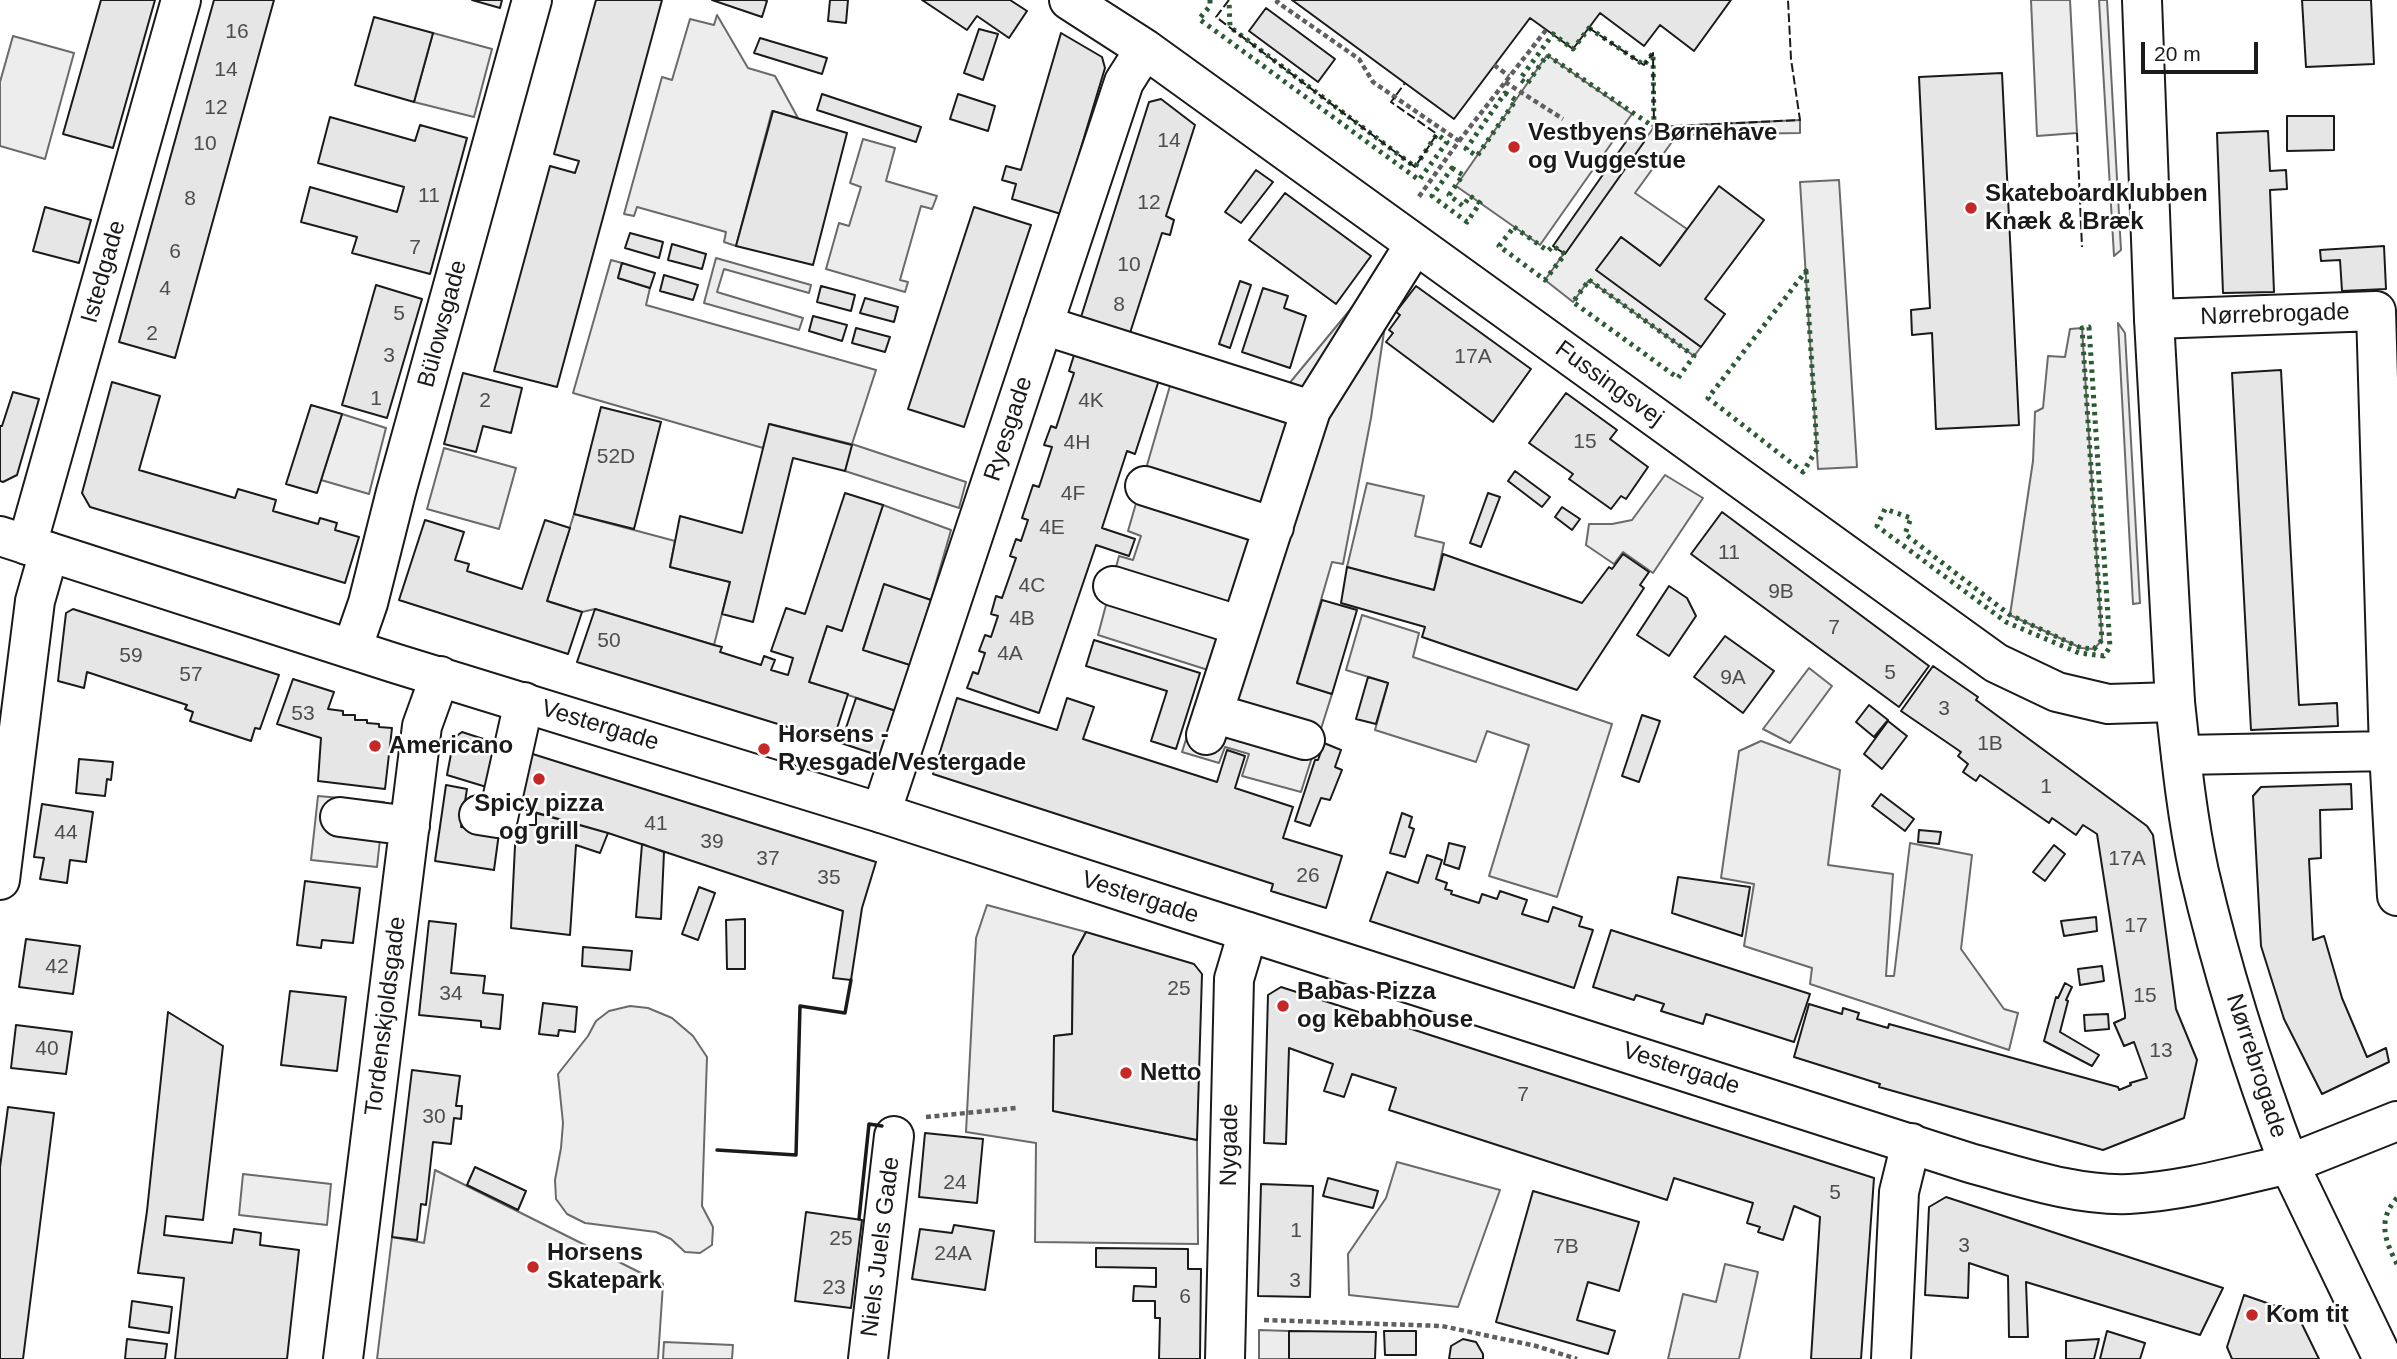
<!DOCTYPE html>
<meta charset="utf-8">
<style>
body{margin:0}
#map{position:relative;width:2397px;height:1359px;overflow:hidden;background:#fff;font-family:Helvetica,sans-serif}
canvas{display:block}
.scale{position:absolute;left:2141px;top:42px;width:117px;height:32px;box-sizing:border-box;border:4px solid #1a1a1a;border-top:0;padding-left:9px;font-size:21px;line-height:24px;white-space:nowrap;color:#1a1a1a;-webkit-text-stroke:5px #fff;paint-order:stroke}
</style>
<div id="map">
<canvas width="2397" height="1359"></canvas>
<div class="scale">20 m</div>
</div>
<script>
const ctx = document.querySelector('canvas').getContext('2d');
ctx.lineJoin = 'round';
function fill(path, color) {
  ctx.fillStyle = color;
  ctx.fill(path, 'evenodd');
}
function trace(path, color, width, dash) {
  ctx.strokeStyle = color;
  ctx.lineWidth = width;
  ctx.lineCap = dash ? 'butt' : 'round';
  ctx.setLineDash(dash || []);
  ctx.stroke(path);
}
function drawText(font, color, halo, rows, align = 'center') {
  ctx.font = font + ' Helvetica,sans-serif';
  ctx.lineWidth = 5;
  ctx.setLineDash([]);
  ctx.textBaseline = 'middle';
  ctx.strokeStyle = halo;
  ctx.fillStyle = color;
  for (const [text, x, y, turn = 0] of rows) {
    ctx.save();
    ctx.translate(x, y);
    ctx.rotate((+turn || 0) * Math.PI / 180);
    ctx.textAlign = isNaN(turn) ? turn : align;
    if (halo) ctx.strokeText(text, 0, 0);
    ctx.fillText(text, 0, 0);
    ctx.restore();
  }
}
const built = new Path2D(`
 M2031,0H2070L2077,133L2037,136Z
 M2099,0H2107L2121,250L2114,256Z
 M717,15L748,68L775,76L798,118L772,111L736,246L724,242L726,232L637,207L634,216L624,214L662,77L672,80L690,19L714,25Z
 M433,33L492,49L474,117L414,102Z
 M13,36L74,53L45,159L0,146V82Z
 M1547,55L1632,114L1540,245L1456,186Z
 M1800,120V133L1677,135L1635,193L1687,229L1660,266L1621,237L1597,270L1701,347L1694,356L1589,280L1573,302L1545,280L1654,127Z
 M863,139L895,148L886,181L937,196L932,209L921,206L900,280L908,282L905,292L826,269L839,223L849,226L861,187L850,183Z
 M1839,180L1857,467L1818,469L1800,182Z
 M716,258L811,285L809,293L724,269L717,292L803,318L799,330L704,303Z
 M611,260L622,263L618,278L650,288L646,305L876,370L852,444L966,482L959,508L845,471L851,444L770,424L763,448L573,393Z
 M1368,288L1389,299L1371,418L1343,564L1332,562L1297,683L1332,694L1301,792L1242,776L1249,754L1225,747L1219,763L1182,752L1208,670L1098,635L1119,556L1133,560L1141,536L1128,531L1178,358L1283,391Z
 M2118,323L2125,333L2140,603L2133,604Z
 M2082,328L2102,640L2094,649L2081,648L2010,615L2033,461L2035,412L2043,408L2048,356L2065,357L2070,329Z
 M342,414L386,428L369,494L321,480Z
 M444,448L516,468L499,529L427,509Z
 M1665,475L1703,498L1653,573L1623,552L1614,564L1586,545L1589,524H1612L1632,520Z
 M1367,483L1424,496L1415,536L1444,543L1434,590L1347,567Z
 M883,505L951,530L931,600L884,585L863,649L910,665L896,711L809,682L827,626L842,630Z
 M574,514L675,541L670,567L730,582L714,645L595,609L582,612L547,601Z
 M1362,615L1419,633L1413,657L1612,724L1557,897L1489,876L1529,745L1487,731L1476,762L1375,730L1388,683L1346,670Z
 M1809,668L1832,686L1790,743L1763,729Z
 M1761,741L1840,770L1828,865L1893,874L1886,976H1894L1910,843L1972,855L1961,949L2004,1009L2018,1013L2009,1050L1810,984L1812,968L1744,946L1754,884L1721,878L1739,751Z
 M318,796L384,802L377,867L311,860Z
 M987,905L1086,932L1073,956L1072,1034L1054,1036V1111L1197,1140L1198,1244L1035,1242L1036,1143L966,1132L976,938Z
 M630,1006L648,1008L672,1018L693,1036L707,1057L702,1206L713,1227L712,1245L700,1253L685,1252L671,1239L656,1232L585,1223L567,1214L556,1199L555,1180L561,1148L563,1123L558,1074L588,1036L596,1021L609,1011Z
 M1397,1162L1500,1190L1458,1307L1349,1295L1348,1254L1386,1198Z
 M435,1170L663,1284L658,1359H377L392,1237L424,1243Z
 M243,1174L331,1184L327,1225L239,1215Z
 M1725,1264L1758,1272L1739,1359H1668L1683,1294L1716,1302Z
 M1259,1330L1289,1331V1359H1259Z
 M664,1342L733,1345L732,1359H663Z`);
fill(built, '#ededed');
trace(built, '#6a6a6a', 2);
const building = new Path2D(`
 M101,0H155L113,148L63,134Z
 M214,0H274L175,358L119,342Z
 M472,0H502L500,8Z
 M596,0H662L557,387L494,371L550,166L575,173L579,161L554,154Z
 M712,0H764L767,1L762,17Z
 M830,0H848L846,23L828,21Z
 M922,0H1010L1027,11L1009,38L977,16L967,30Z
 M1292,0H1731L1694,51L1660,25L1644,46L1600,13L1573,49L1530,18L1454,119Z
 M2302,0H2371L2374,64L2306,67Z
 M1266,8L1335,59L1318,82L1249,31Z
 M374,17L433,33L414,102L355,85Z
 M979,29L998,34L983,80L964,73Z
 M1061,33L1102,57L1105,68L1061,214L1012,199L1016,184L1002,180L1006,166L1021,170Z
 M760,38L827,58L822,74L754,53Z
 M2002,73L2019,425L1936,429L1932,333L1912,335L1911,310L1930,308L1919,77Z
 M822,94L921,127L916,142L817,110Z
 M958,94L995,106L988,131L950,119Z
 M1161,99L1195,125L1166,216L1174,220L1170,235L1162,233L1130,333L1081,317L1149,102Z
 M773,111L847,133L813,265L736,246Z
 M2287,116H2334V150L2287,151Z
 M330,117L415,141L420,125L467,138L430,274L352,253L357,237L301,222L310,187L397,212L404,187L318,163Z
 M2268,131L2270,171L2286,170L2287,189L2270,190L2274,292L2223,293L2217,133Z
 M1632,133L1644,142L1565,254L1553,246Z
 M1256,170L1273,182L1241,223L1225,212Z
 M1719,186L1764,220L1705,299L1725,314L1701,347L1596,270L1621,237L1660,266Z
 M1285,193L1371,256L1336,304L1249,240Z
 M45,207L91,220L79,263L33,251Z
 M974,207L1031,225L964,427L908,409Z
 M630,233L663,242L659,258L625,248Z
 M672,244L706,254L702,269L668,260Z
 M2384,246L2386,289L2342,291L2340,260L2321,261L2320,250Z
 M622,263L655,273L650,288L618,278Z
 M664,275L698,285L693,300L660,291Z
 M1240,281L1251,285L1230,348L1219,344Z
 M376,285L422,299L387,418L342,405Z
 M821,286L855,295L851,311L817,302Z
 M1416,286L1531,369L1493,422L1386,342L1393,333L1389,330L1400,315L1396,312Z
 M1263,288L1288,296L1284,308L1306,316L1290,368L1242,352Z
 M865,298L898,307L894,322L860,313Z
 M813,316L847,325L842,341L809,331Z
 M856,328L890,337L885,352L852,343Z
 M1075,352L1159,380L1135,454L1127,451L1102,528L1135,539L1129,556L1096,545L1039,713L967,688L973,672L978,674L985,653L979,651L985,635L991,637L998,616L991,614L996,596L1002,598L1016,558L1010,556L1016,539L1021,541L1028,520L1022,518L1033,485L1039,487L1052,447L1044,445L1051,426L1056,428L1074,373L1069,371Z
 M2281,370L2299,705L2337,703L2338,726L2251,730L2232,373Z
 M463,373L522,388L511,433L483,426L476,452L444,444Z
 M112,382L160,396L139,470L235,498L238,489L276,500L273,511L318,524L320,518L337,523L335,530L359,537L345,583L90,507L82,493Z
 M13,392L39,399L17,475L3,482L0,481V426H2Z
 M1566,393L1617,430L1610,439L1648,467L1626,499L1621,496L1611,509L1569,479L1573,474L1529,443Z
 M311,405L342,414L317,493L286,484Z
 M601,407L661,422L634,529L574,514Z
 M769,424L852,445L845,471L793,458L753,622L722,614L730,582L670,567L680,516L742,533Z
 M1515,471L1550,497L1542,507L1508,481Z
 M845,493L883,505L842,631L827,626L809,682L848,694L833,741L577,662L595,609L714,645L722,647L720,652L761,665L764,656L775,660L771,670L788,675L793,658L771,651L786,608L805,614Z
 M1488,493L1500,497L1481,547L1470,543Z
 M1562,507L1580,519L1572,530L1555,517Z
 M1722,512L1929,666L1899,707L1691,554Z
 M425,520L464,532L455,560L469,564L467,571L522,589L545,520L570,528L547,601L582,612L568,654L399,600Z
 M1443,554L1582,603L1609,567L1612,569L1623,554L1649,572L1640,585L1644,588L1577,690L1422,637L1425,627L1341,603L1347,567L1434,590Z
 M884,584L931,600L910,665L863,650Z
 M1669,586L1687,598L1696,616L1669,656L1637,635Z
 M1322,600L1357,610L1332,694L1297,683Z
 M73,609L279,675L260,729L255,728L251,741L190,721L193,712L185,709L187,705L87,672L84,688L58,681L66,613Z
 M1725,636L1774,671L1743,713L1694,677Z
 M1094,640L1200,673L1176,749L1151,741L1167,691L1086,666Z
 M1933,666L1978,697L1976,700L2147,826L2153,835L2176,1009L2197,1060L2184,1118L2103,1150L1879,1087L1880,1084L1794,1057L1809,1004L1842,1014L1843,1008L1859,1013L1857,1019L1888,1028L1889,1024L2118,1087L2119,1090L2131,1085L2130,1083L2147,1078L2134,1042L2124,1046L2114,1023L2125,1018V1014L2097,834L2083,825L2076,835L2052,818L2049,823L1980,775L1976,781L1963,772L1968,764L1958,756L1961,752L1901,711Z
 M1368,677L1388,683L1376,724L1356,719Z
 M293,679L334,692L328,709L343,711V715H355V720H367V723L379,724V727L392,728L385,789L318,781L321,738L277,724Z
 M856,698L896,711L880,756L841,743Z
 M957,698L1057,730L1067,698L1094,707L1083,739L1217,782L1227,750L1245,756L1235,788L1293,807L1283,838L1342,856L1326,908L1271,891L1273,884L933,774Z
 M1869,705L1888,720L1874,737L1856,722Z
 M1642,715L1660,721L1639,782L1622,776Z
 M1888,721L1907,736L1882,769L1864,754Z
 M462,732L505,746L493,789L447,775L454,738Z
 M1324,743L1341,750L1335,767L1342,770L1330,800L1321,798L1310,826L1295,821L1315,760H1318Z
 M520,750L876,862L862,908L851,980L833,978L843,911L608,833L506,804Z
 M79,759L113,762L111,780L107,779L105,796L76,793Z
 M2351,784L2352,809L2320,810L2321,858L2309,859L2313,940L2324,936L2342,998L2367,1057L2386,1048L2389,1062L2322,1094L2284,1019L2261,946L2253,796L2261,787Z
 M446,785L467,789L461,827L499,833L494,870L435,861Z
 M1881,794L1914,819L1905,831L1872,806Z
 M42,804L93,812L86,862L70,860L67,883L40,879L44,858L34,857Z
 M536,813L608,833L600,853L576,845L570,935L511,928L516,825H536Z
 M1402,813L1412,817L1409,827L1414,829L1405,857L1390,853Z
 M1919,830L1941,832L1939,844L1918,842Z
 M1449,843L1465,847L1459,869L1444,864Z
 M642,844L664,852L661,919L636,917Z
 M2054,845L2065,854L2045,881L2033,872Z
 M1427,855L1442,860L1436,879L1447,883L1445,889L1452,891L1451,894L1479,903L1482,894L1497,899L1500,891L1527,900L1522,914L1548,922L1553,907L1582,917L1579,926L1593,930L1574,988L1370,921L1387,872L1418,883Z
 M1678,877L1750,887L1742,936L1672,913Z
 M305,881L360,888L353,943L322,940L321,948L297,945Z
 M699,887L715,893L698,940L682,934Z
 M2096,917L2097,931L2064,936L2061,921Z
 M745,919V969H727L726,920Z
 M429,921L456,924L451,973L485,976L483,993L503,995L500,1029L481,1027V1021L419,1015Z
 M1611,930L1810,994L1794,1042L1706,1014L1703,1024L1661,1011L1664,1004L1636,995L1634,1000L1593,987Z
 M1086,932L1194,964L1202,974L1197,1140L1053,1111L1054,1036L1072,1034L1073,956Z
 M26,939L80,946L73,994L19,987Z
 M583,947L632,951L630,970L582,966Z
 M2102,966L2104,981L2080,985L2078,969Z
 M2065,983L2072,987L2066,1000L2068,1001L2060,1032L2099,1055L2092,1066L2044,1041L2056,997L2058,998Z
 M1281,987L1874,1178L1861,1359H1811L1820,1217L1794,1206L1783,1240L1758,1232L1760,1227L1747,1223L1753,1203L1674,1178L1667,1200L1389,1110L1396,1088L1352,1074L1344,1097L1324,1091L1333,1064L1289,1048L1286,1144L1264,1143L1268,995Z
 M290,991L346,997L337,1071L281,1065Z
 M543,1003L577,1007L575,1032L559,1030L558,1036L539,1034Z
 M168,1012L223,1046L203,1220L166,1216L164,1235L232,1243L234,1229L261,1233L260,1245L299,1250L287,1359H175L184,1278L138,1273L147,1211Z
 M2108,1014L2109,1029L2085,1031L2084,1015Z
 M16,1025L72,1032L66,1074L11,1068Z
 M412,1070L460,1076L456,1106H462L461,1119L454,1118L451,1144L433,1142L426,1205L421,1204L417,1240L392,1237Z
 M8,1107L54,1113L23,1359H0V1167Z
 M925,1133L983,1139L977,1203L919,1197Z
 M475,1167L526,1191L518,1210L467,1185Z
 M1328,1178L1378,1191L1373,1208L1323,1196Z
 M1261,1184L1313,1186L1310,1297L1258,1296Z
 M1533,1191L1639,1222L1619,1291L1588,1282L1577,1320L1615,1331L1608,1354L1496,1322Z
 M1946,1197L2223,1288L2200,1335L2026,1282L2028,1337H2009L2008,1276L1969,1263L1968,1298L1925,1295L1929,1207Z
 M806,1212L862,1220L851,1308L795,1301Z
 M954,1225L994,1231L985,1290L912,1279L920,1229L952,1233Z
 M1096,1248L1188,1249V1269H1201L1200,1359H1159L1160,1318H1155V1301H1133L1134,1286L1156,1287V1268L1096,1267Z
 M2244,1295L2293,1312L2298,1316L2319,1359H2232L2227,1347Z
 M132,1301L172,1307L169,1333L129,1327Z
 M1289,1331L1376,1332L1375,1359H1289Z
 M1384,1331H1416V1355H1385Z
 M2107,1331L2145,1343L2140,1359H2100Z
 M127,1339L167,1344L165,1359H125Z
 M1463,1339L1476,1342L1483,1354V1359H1449L1451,1346Z
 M2099,1339L2094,1359H2066V1341Z`);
fill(building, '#e6e6e6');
trace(building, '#1a1a1a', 2);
const minor = new Path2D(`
 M1069,0L1145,49L1996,663L2057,692L2108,704L2175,702
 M2154,319L2376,311L2389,751L2397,896
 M1043,325L1311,410L1415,244
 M1145,486L1274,527
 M27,545L181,0
 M1113,586L1241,626
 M352,649L368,603L396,492L532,0
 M1213,713L1305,740
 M1206,735L1311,410
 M2181,755L2389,751
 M881,813L1124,82L1145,49
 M479,815L498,818L524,702
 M340,817L410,826
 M0,880L35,601L49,552
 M343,1359L422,726L440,676
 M868,1359L894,1136
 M1225,1359L1234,979L1248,932
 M1891,1359L1899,1192L1911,1143
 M2383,1359L2289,1164L2397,1121`);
const major = new Path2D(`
 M0,536L394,663L881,813L1183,911L1970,1163C2022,1177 2075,1196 2129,1194C2183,1191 2236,1176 2289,1164C2253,1069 2222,971 2199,872C2187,817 2181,758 2175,702L2154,319L2142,0`);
trace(minor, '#1a1a1a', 42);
trace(major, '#1a1a1a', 42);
trace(new Path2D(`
 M1279,0L1277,2L1359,59L1373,82L1459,141L1418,198
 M1494,65L1509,76
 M1505,82L1563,119
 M1459,141L1546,30
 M926,1117L1016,1108
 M1264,1320L1442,1326L1536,1346L1577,1359`), '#5f5f5f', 4.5, [5, 3.5]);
trace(minor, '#fff', 38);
trace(major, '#fff', 38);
trace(new Path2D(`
 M1210,0V6L1199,19L1419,180L1447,142L1437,134L1415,167L1230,27L1229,0
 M1589,28L1644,65L1653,53L1654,127L1547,55L1527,84L1520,79L1553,34L1573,49Z
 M1505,93L1516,100L1477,156L1466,149Z
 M1452,168L1463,175L1449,195L1463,206L1470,196L1480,203L1467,222L1432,196Z
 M1514,227L1548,251L1553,246L1565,254L1545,280L1499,246Z
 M1806,271L1817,449L1803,472L1708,398Z
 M1589,280L1694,356L1678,378L1573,302Z
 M2089,327L2110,647L2104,656L2079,653L2006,622L1877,526L1885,509L1911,518L1905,534L2010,615L2081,648L2094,649L2102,640L2082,328Z
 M2397,1198C2377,1220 2385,1241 2397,1264`), '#2b5a34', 5, [3.5, 5]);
trace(new Path2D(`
 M1229,0L1216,17L1415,167L1437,134L1391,102L1405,83
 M1589,28L1644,65L1653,53L1654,127L1800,120L1791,59L1788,0
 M2077,133L2082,247`), '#1a1a1a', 2, [9, 3.5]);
trace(new Path2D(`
 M717,1150L796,1155L800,1006L845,1013L851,980
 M859,1219L869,1124L882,1126`), '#1a1a1a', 3.5);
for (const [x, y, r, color] of [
 [1514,147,7,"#c62828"],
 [1971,208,7,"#c62828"],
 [375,746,7,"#c62828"],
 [764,749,7,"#c62828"],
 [539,779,7,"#c62828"],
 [1283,1006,7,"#c62828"],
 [1126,1073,7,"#c62828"],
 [533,1267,7,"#c62828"],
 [2252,1315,7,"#c62828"]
]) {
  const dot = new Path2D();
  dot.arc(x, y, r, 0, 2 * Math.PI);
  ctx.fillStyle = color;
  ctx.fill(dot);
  trace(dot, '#fff', 2.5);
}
drawText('21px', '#4d4d4d', null, [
 ["16",237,32],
 ["14",226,70],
 ["12",216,108],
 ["14",1169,141],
 ["10",205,144],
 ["11",429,196],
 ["8",190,199],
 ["12",1149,203],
 ["7",415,248],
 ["6",175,252],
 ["10",1129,265],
 ["4",165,289],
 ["8",1119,305],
 ["5",399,314],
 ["2",152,334],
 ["3",389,356],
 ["17A",1473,357],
 ["1",376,399],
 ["2",485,401],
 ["4K",1091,401],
 ["15",1585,442],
 ["4H",1077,443],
 ["52D",616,457],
 ["4F",1073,494],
 ["4E",1052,528],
 ["11",1729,553],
 ["4C",1032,586],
 ["9B",1781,592],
 ["4B",1022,619],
 ["7",1834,628],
 ["50",609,641],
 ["4A",1010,654],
 ["59",131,656],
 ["5",1890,673],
 ["57",191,675],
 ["9A",1733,678],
 ["3",1944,709],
 ["53",303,714],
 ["1B",1990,744],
 ["1",2046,787],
 ["41",656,824],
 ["44",66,833],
 ["39",712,842],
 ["37",768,859],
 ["17A",2127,859],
 ["26",1308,876],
 ["35",829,878],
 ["17",2136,926],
 ["42",57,967],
 ["25",1179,989],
 ["34",451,994],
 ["15",2145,996],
 ["40",47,1049],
 ["13",2161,1051],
 ["7",1523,1095],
 ["30",434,1117],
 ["24",955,1183],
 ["5",1835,1193],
 ["1",1296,1231],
 ["25",841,1239],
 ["3",1964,1246],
 ["7B",1566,1247],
 ["24A",953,1254],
 ["3",1295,1281],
 ["23",834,1288],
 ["6",1185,1297]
]);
drawText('bold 24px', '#1a1a1a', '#fff', [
 ["Vestbyens Børnehave",1528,133],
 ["og Vuggestue",1528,161],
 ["Skateboardklubben",1985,194],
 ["Knæk & Bræk",1985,222],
 ["Horsens -",778,735],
 ["Ryesgade/Vestergade",778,763],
 ["Americano",389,746],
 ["Spicy pizza",539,804,"center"],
 ["og grill",539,832,"center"],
 ["Babas Pizza",1297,992],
 ["og kebabhouse",1297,1020],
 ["Netto",1140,1073],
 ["Horsens",547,1253],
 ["Skatepark",547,1281],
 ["Kom tit",2266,1315]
], 'left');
drawText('24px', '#1a1a1a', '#fff', [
 ["Istedgade",104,272,-74],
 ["Nørrebrogade",2275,315,-2],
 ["Bülowsgade",443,324,-75],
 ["Fussingsvej",1609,384,36],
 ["Ryesgade",1009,429,-72],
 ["Vestergade",600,726,17],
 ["Vestergade",1140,898,18],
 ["Tordenskjoldsgade",386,1016,-83],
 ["Nørrebrogade",2256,1066,72],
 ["Vestergade",1681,1069,18],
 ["Nygade",1230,1145,-89],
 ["Niels Juels Gade",881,1247,-83]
]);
</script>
